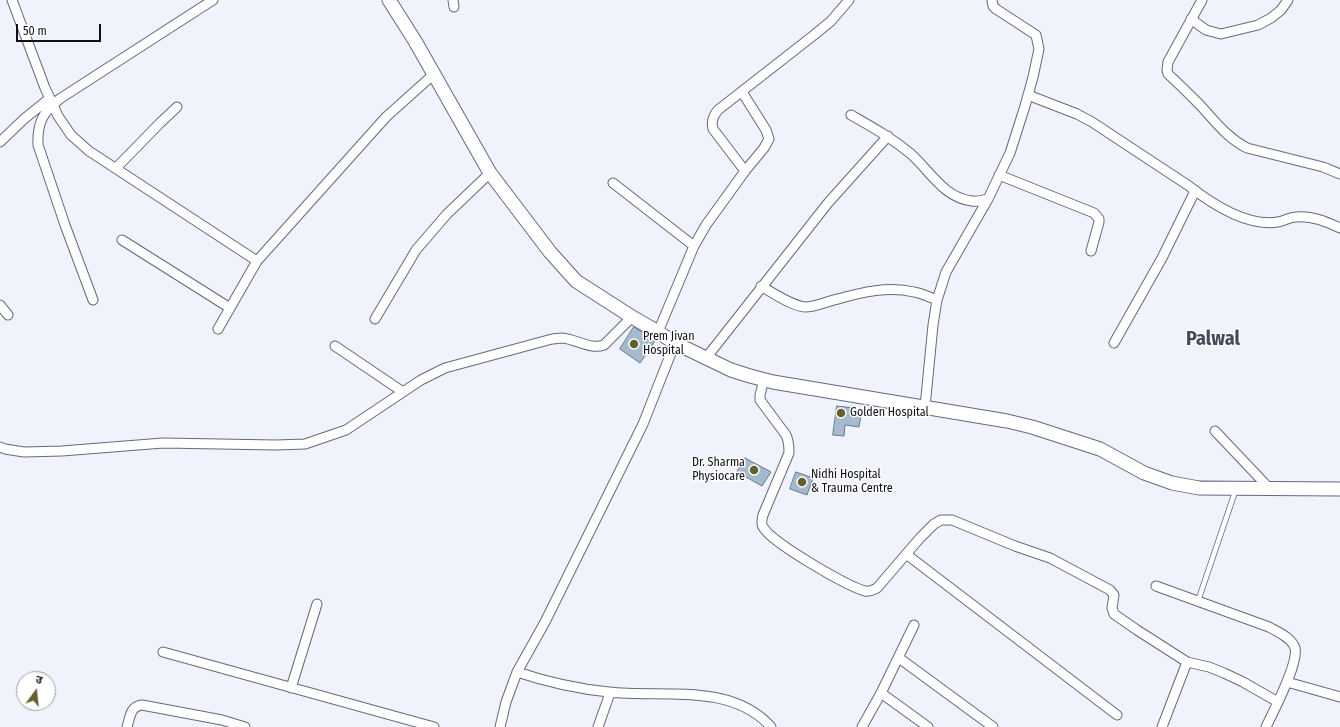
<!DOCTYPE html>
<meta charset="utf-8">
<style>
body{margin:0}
#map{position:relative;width:1340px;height:727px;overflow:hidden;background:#f0f2fc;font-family:"Fira Sans Condensed","Noto Sans Devanagari",sans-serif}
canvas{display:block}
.north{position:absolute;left:16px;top:671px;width:40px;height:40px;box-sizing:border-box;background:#fff;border:1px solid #9f9fa3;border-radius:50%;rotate:15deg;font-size:11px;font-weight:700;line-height:16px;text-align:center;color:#0f1018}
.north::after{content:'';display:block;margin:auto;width:14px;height:18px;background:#64602c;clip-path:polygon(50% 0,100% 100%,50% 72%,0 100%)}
.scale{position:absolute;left:16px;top:24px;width:85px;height:18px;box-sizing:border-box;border:2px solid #0f1018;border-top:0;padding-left:5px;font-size:12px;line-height:14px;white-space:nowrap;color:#0f1018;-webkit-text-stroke:3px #fff;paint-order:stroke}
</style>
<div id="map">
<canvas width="1340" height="727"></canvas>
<div class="north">उ</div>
<div class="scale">50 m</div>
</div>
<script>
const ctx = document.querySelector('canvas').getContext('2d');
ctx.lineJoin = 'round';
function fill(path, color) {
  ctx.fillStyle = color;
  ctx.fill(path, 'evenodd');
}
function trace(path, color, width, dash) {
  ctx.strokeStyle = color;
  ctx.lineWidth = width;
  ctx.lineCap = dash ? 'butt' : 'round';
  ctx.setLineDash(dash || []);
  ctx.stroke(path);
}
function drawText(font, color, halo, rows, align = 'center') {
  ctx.font = font + ' "Fira Sans Condensed",sans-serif';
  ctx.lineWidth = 3;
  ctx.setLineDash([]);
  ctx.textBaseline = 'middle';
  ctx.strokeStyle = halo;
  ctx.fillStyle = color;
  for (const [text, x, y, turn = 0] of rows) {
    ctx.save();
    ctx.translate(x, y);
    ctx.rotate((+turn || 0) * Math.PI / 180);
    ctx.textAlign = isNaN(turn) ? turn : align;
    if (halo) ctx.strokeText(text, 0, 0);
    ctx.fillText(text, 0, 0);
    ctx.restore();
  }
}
const building = new Path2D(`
 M634,327L655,341L640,363L620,349Z
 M837,406L862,409L859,427L845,425L844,436L833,435Z
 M745,458L771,472L762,486L737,472Z
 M796,472L813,478L807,495L790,489Z`);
fill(building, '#a5bacc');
trace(building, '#667a8a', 1);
const lane = new Path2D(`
 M1198,601L1236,489`);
const street = new Path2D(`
 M12,0L45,88L58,116L71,135L89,151L257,261
 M453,0L454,7
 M1202,0L1168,62L1167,70L1168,74C1179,84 1189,94 1199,104C1215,121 1226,137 1247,148L1323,167L1340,174
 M1191,19L1206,30L1221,34L1258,25L1271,18L1281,10L1288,0
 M742,92L766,130L769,139L764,148L745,171
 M1028,95L1077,114L1092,122L1189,186C1212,204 1247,227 1278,222C1284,221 1290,217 1296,217C1311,215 1327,222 1340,228
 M851,115C872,127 892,138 911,154C930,171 944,198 972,201C977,202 983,200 988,199
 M0,142L24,119L50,98
 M116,168L160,123L177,107
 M999,175L1094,213L1099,219V222L1091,251
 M613,183L694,246
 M122,240L230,308
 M761,286C773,293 792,306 805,307C816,307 827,301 838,299C862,292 889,286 914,292C921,293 929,297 937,300
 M93,300L65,225L38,145C37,123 43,111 61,98L213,0
 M0,305L8,315
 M375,319L416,250L447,214L490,173
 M218,329L257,261L386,117L434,74
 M658,332L694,246L706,225L745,171L713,129C711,121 713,116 718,110L814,35L831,21L849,0
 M1114,343L1162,258L1195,191
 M335,346L403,392
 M706,358L828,203L888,136
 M764,379L760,395V400L786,435C789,441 789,446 789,453L763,515C762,519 761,524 763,527C772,543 847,586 865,591C870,592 873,590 877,588L920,538L934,524L941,520H952L1015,546L1050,558L1110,590L1114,595L1112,608L1114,614L1137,630L1187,662L1209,667L1224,673L1243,682L1278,702
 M925,407L933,325L937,300L946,272L988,199L1010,153L1025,106L1033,77L1039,49L1036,35L996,9L993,6L992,0
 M1215,431L1270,489
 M0,447L5,449L24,452L62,451L163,443L276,445L305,444L346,430L421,380L445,368L552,339C555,339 558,338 562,338C576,339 590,350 604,345L632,317
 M906,554L1117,715
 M1156,586L1269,627C1278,632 1292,638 1295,648C1299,663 1273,712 1266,727
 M163,652L434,727
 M899,658L993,727
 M517,672C547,682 578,689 609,692C662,698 731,682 771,727
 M1287,682L1340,697
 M291,688L317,604
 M881,693L928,727
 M127,727C130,718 130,706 142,705L222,720L245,727
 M500,727L506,702L517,672L545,622L643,424L675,343
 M598,727L610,693
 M862,727L881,693L914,625
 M1162,727L1187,662`);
const secondary = new Path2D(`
 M389,0L415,41L490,173L550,252L576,281L632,317L658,332L675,343L731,370L750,376L773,382L1007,421L1032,427L1100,449L1144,473L1172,483L1199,488L1340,489`);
trace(lane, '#65697f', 6);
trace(street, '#65697f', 11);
trace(secondary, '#65697f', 15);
trace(lane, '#fff', 4.5);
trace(street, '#fff', 9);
trace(secondary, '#fff', 13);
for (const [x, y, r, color] of [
 [634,344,5,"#64602c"],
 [841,413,5,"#64602c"],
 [754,470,5,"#64602c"],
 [802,482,5,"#64602c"]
]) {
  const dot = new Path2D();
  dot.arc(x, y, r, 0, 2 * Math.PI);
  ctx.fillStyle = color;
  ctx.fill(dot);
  trace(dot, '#fff', 1.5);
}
drawText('12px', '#0f1018', '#fff', [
 ["Prem Jivan",643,337],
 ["Hospital",643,351],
 ["Golden Hospital",850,413],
 ["Dr. Sharma",745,463,"right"],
 ["Physiocare",745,477,"right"],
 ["Nidhi Hospital",811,475],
 ["& Trauma Centre",811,489]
], 'left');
drawText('bold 20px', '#474a5f', '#fff', [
 ["Palwal",1213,339]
]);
</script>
